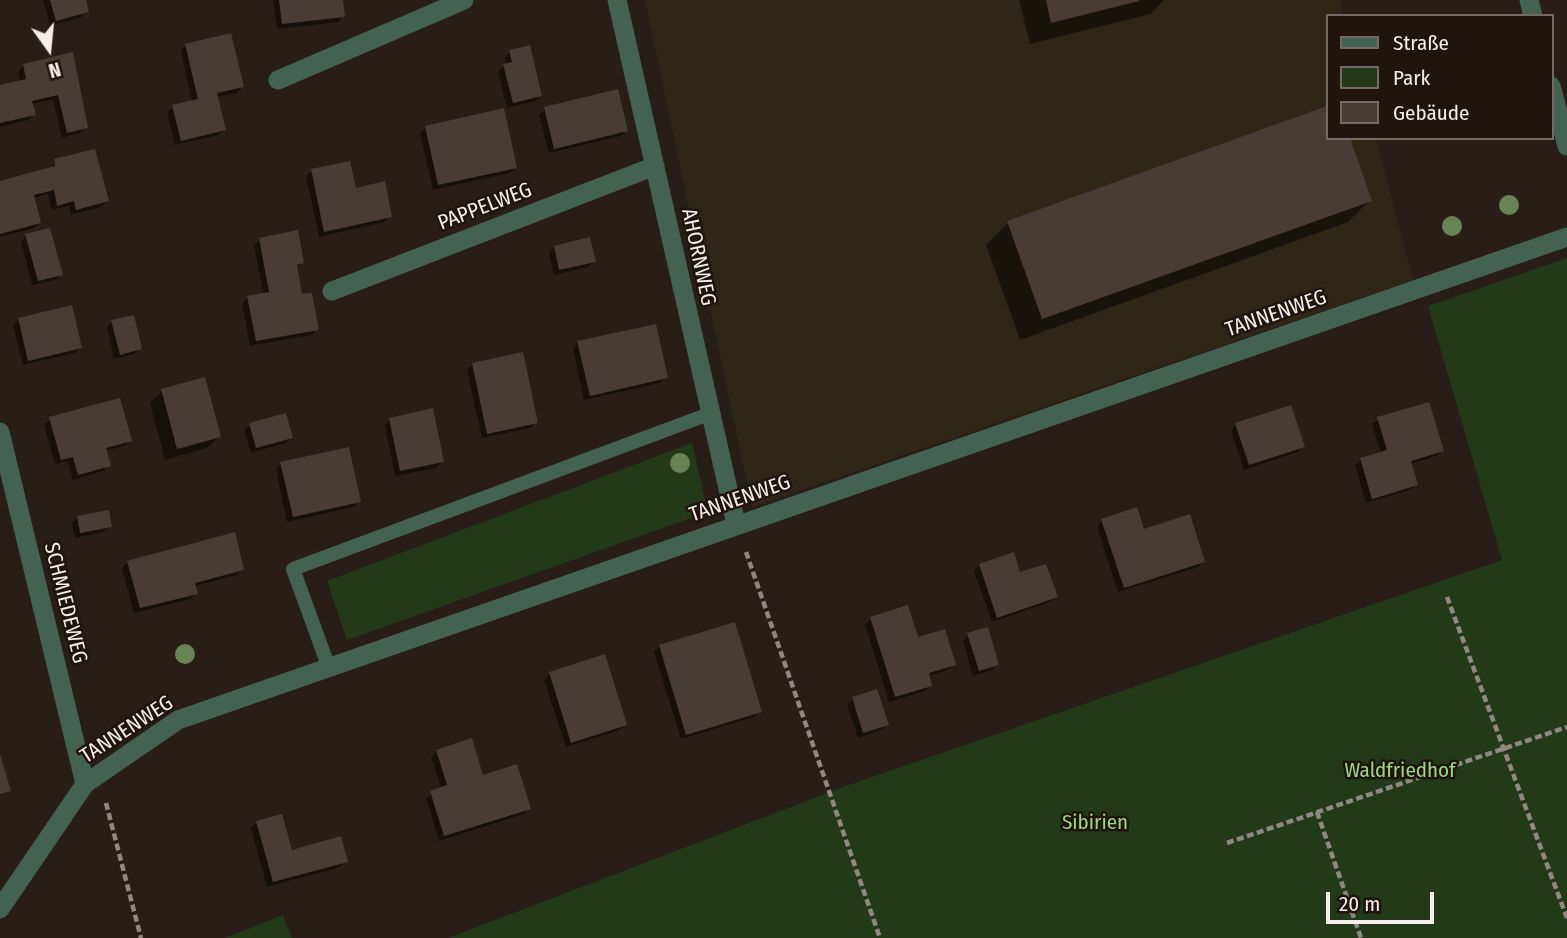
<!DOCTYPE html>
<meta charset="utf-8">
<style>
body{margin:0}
#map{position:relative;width:1567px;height:938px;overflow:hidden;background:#291e17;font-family:"Fira Sans Condensed",sans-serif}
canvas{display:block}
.legend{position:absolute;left:1326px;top:14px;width:228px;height:126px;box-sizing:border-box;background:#1f140e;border:2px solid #756b66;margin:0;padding:9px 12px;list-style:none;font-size:21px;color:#f6eeea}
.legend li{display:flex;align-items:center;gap:14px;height:35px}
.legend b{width:35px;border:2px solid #756b66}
.north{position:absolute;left:14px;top:14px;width:70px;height:70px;-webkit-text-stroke:5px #1f140e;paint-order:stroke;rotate:165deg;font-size:19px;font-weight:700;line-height:28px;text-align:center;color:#f6eeea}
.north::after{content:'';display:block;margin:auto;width:24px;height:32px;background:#f6eeea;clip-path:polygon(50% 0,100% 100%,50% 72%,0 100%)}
.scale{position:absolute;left:1326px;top:892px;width:108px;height:32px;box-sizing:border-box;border:4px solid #f6eeea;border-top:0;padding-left:9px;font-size:21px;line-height:24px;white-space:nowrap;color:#f6eeea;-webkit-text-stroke:5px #1f140e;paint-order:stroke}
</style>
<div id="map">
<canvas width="1567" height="938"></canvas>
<ul class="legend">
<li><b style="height:9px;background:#446254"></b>Straße</li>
<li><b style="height:19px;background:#223a18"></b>Park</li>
<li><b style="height:19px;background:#493c35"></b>Gebäude</li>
</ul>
<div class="north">N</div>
<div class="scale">20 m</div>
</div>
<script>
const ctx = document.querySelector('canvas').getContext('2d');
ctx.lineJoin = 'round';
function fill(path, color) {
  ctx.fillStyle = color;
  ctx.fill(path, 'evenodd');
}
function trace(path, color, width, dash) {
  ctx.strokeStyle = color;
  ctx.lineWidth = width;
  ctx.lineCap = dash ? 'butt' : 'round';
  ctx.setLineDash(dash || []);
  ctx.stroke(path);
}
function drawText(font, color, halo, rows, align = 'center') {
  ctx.font = font + ' "Fira Sans Condensed",sans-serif';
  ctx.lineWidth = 5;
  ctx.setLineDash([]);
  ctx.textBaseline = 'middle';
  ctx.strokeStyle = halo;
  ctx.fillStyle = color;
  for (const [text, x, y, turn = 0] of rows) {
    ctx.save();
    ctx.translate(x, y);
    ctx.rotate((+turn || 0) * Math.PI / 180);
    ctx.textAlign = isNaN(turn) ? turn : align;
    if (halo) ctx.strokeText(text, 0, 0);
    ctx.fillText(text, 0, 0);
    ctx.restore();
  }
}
fill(new Path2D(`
 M645,0H1340L1344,16H1327V138H1376L1413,280L752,507Z`), '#2e2716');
fill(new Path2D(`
 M1567,258V938H448L846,786L1502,560L1428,306Z
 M692,443L708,512L347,640L327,581Z
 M283,915L292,938H225Z`), '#223a18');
fill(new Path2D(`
 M43,0H84L87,11L82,17L50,26Z
 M273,0H342L343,17L338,22L277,29Z
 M1019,0H1164L1151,14L1030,44Z
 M186,45L242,87L237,93L216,97L224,129L219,135L175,145L167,112L173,107L192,102L181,51Z
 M510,52L541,95L535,101L507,108L498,71L506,65L505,57Z
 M72,54L86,128L80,133L62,138L53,99L31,104L34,114L28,120L0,127V87L21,82L18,71L24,66Z
 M1327,108V138L1370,200L1348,222L1020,340L986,245L1008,223Z
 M545,109L626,130L621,136L549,153L539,115Z
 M426,128L516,167L510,173L433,190L420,133Z
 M55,161L107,201L101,207L71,215L69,206L52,210L48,194L33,198L39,223L34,228L0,237V182L50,170Z
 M312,171L390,216L385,222L319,237L306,176Z
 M26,236L61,274L55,280L32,285L21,242Z
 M260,239L302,263L296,269L301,296L317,329L312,335L250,346L242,303L248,298L264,295L254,245Z
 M554,247L594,261L588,267L554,275L549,253Z
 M18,320L80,347L75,353L23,365L13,325Z
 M112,321L140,349L134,354L114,359L107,327Z
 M578,343L666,377L660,383L584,400L573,349Z
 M472,365L536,422L530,428L482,438L467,370Z
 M162,391L219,437L207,448L165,460L150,403Z
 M50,419L130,440L125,446L105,451L109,465L103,471L73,480L67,461L55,464L44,425Z
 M390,419L442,462L436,468L395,476L385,425Z
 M1378,419L1442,451L1436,456L1410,464L1416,485L1410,490L1366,503L1355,465L1361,460L1381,454L1372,424Z
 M250,425L291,437L286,443L251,453L244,430Z
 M1236,425L1303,447L1297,452L1244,470L1231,430Z
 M281,463L359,502L353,507L287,522L276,469Z
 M78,517L110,526L104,532L75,538L72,523Z
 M1102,520L1143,531L1203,561L1198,567L1118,592L1097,526Z
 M128,562L242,569L237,575L194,586L196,593L190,599L134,613L122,568Z
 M980,565L1056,597L1050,602L992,622L974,571Z
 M871,619L917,640L954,664L948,670L928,676L930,686L925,691L889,702L865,624Z
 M968,635L997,665L992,670L973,676L963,641Z
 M660,647L760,711L754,717L681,739L654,652Z
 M550,674L625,724L620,730L566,747L544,680Z
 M853,699L887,725L882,730L858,738L847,704Z
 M437,751L482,777L529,808L524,814L439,841L426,798L441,789L431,757Z
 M256,823L291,852L346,861L340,867L267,887L251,828Z`), '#0007');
fill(new Path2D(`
 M50,0H86L89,12L56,21Z
 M279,0H343L345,17L282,24Z
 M1046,0H1139V1L1051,23Z
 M231,33L244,87L217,93L226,130L181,141L172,105L198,99L185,44Z
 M530,45L542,96L513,103L503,64L512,62L509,50Z
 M73,52L88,128L67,133L58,95L32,101L36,115L0,123V85L26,79L23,64Z
 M618,89L628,131L554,149L544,107Z
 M1327,106V138H1350L1372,201L1042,319L1007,221Z
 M504,108L517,168L438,185L425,126Z
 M95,149L109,201L76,210L74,201L57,206L54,190L34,195L41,223L0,234V181L55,166L54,159Z
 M350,161L356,188L385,181L392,217L324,232L311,169Z
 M50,228L63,275L38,281L25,234Z
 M298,230L304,263L297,265L302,294L312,293L319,330L256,341L247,296L269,292L259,238Z
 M590,237L596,262L559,270L554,246Z
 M72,305L82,348L28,361L18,318Z
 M134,315L142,349L120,355L111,320Z
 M656,324L668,378L590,396L577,341Z
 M523,352L538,423L487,434L472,363Z
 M205,377L221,437L177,449L161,389Z
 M120,398L132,441L106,448L111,466L78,475L73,457L61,460L49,417Z
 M1429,402L1444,451L1411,461L1418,485L1372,499L1360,458L1387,450L1377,417Z
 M1291,405L1305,447L1249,465L1235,423Z
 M433,408L444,462L400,471L389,418Z
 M286,413L293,438L256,448L249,423Z
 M349,447L361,502L293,517L280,462Z
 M1137,507L1144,529L1190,514L1205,562L1124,588L1101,519Z
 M109,510L112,527L80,533L77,516Z
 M235,532L244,570L195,583L198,594L140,608L127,561Z
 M1014,552L1020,572L1046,564L1058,597L997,618L979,564Z
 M908,605L918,637L945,629L956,665L929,673L932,686L895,697L870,617Z
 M735,622L762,712L686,735L659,645Z
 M988,627L999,665L979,671L967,633Z
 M605,654L627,725L571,743L549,672Z
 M877,689L889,725L863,733L852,697Z
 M472,738L483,775L517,764L531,809L444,836L430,791L447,785L436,750Z
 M0,754L11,791L0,794Z
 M282,814L292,850L341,836L348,862L273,882L256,821Z`), '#493c35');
trace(new Path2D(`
 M746,552L880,938
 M1447,597L1567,918
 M106,803L141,938
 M1317,812L1361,938
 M1227,843L1567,727`), '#918883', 4.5, [7, 3.5]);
trace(new Path2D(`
 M329,668L293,569L709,414`), '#446254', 14);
trace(new Path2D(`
 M617,0L736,524
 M1529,0L1533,16
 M278,80L464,0
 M1551,86L1567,146
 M332,291L655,166
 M0,432L85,784
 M0,909L85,784L178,720L1567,237`), '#446254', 19);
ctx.fillStyle = '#688354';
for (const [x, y] of [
 [1509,205],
 [1452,226],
 [680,463],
 [185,654]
]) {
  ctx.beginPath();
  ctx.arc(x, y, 10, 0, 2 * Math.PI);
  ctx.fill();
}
drawText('21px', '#f6eeea', '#1f140e', [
 ["PAPPELWEG",485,207,-21],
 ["AHORNWEG",698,257,78],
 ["TANNENWEG",1276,314,-19],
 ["TANNENWEG",740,499,-19],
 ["SCHMIEDEWEG",65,603,76],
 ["TANNENWEG",127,730,-33]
]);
drawText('21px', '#9cd686', '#1f140e', [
 ["Waldfriedhof",1400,771],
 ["Sibirien",1095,823]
]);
</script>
